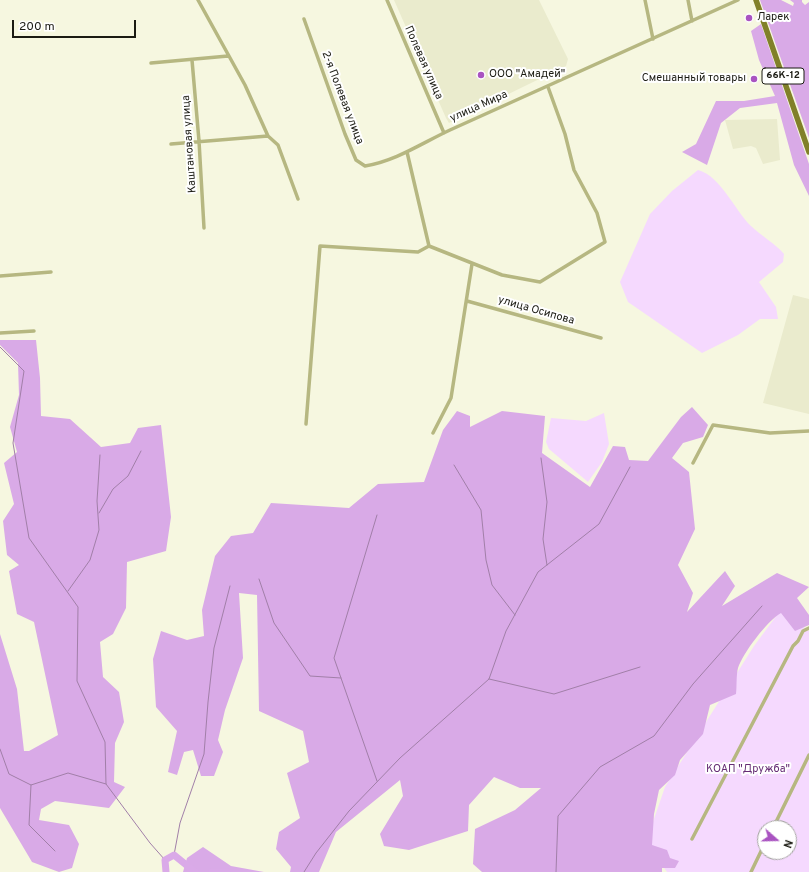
<!DOCTYPE html>
<meta charset="utf-8">
<style>
body{margin:0}
#map{position:relative;width:809px;height:872px;overflow:hidden;background:#f6f7e0;font-family:Overpass,sans-serif}
canvas{display:block}
.north{position:absolute;left:757px;top:820px;width:40px;height:40px;box-sizing:border-box;background:#fff;border:1px solid #a4a4a1;border-radius:50%;rotate:110deg;font-size:11px;font-weight:700;line-height:16px;text-align:center;color:#1b1b13}
.north::after{content:'';display:block;margin:auto;width:14px;height:18px;background:#a953c1;clip-path:polygon(50% 0,100% 100%,50% 72%,0 100%)}
.scale{position:absolute;left:12px;top:20px;width:124px;height:18px;box-sizing:border-box;border:2px solid #1b1b13;border-top:0;padding-left:5px;font-size:12px;line-height:14px;white-space:nowrap;color:#1b1b13;-webkit-text-stroke:3px #fff;paint-order:stroke}
</style>
<div id="map">
<canvas width="809" height="872"></canvas>
<div class="north">N</div>
<div class="scale">200 m</div>
</div>
<script>
const ctx = document.querySelector('canvas').getContext('2d');
ctx.lineJoin = 'round';
function fill(path, color) {
  ctx.fillStyle = color;
  ctx.fill(path, 'evenodd');
}
function trace(path, color, width, dash) {
  ctx.strokeStyle = color;
  ctx.lineWidth = width;
  ctx.lineCap = dash ? 'butt' : 'round';
  ctx.setLineDash(dash || []);
  ctx.stroke(path);
}
function drawText(font, color, halo, rows, align = 'center') {
  ctx.font = font + ' Overpass,sans-serif';
  ctx.lineWidth = 4;
  ctx.setLineDash([]);
  ctx.textBaseline = 'middle';
  ctx.strokeStyle = halo;
  ctx.fillStyle = color;
  for (const [text, x, y, turn = 0] of rows) {
    ctx.save();
    ctx.translate(x, y);
    ctx.rotate((+turn || 0) * Math.PI / 180);
    ctx.textAlign = isNaN(turn) ? turn : align;
    if (halo) ctx.strokeText(text, 0, 0);
    ctx.fillText(text, 0, 0);
    ctx.restore();
  }
}
fill(new Path2D(`
 M394,0H539L568,59L566,66L449,123L446,118Z
 M777,119L780,160L763,164L756,148L751,146L733,149L725,120Z
 M793,295L809,299V414L763,403Z`), '#eaebcd');
fill(new Path2D(`
 M698,170C721,176 735,211 751,226C761,236 775,243 784,254L783,262L759,282L776,307L778,319H760L738,335L702,353L628,302L620,282L650,214L672,191Z
 M604,413L609,444L602,462L588,482L549,449L546,442L551,418L586,421Z
 M780,611L809,631V872H667L646,842L665,787L754,646ZM765,828H789V852H765Z`), '#f5d9fe');
fill(new Path2D(`
 M760,0H781L793,6L794,3L790,0H802V2L805,5L809,2V138Z
 M761,24L809,164V196L794,165L777,103L740,108L721,123L707,165L682,152L696,144L716,101H744L775,96L759,60L751,31Z
 M0,340H36L40,378L41,416L70,419L101,447L130,443L138,428L161,425L171,517L166,551L127,562L126,608L113,634L100,642L103,677L119,692L124,722L115,743L114,782L125,787L109,808L55,801L41,809L39,820L69,825L79,844L72,868L59,872L32,862L0,808V634L17,689L24,751H29L58,735L34,622L17,614L9,571L19,565L7,555L3,521L14,504L4,463L17,452L10,427L19,395L18,363L0,345Z
 M692,407L708,425L703,437L683,443L672,458L689,472L695,529L678,565L693,593L687,612L725,571L735,586L722,606L777,573L809,587L797,598L809,615V625L795,631L781,613C767,621 743,653 738,668C736,676 737,686 736,694L710,705L703,734L680,760L675,775L659,790L654,814L652,845L667,850L670,858L679,861L675,868H662V872H482L473,864L475,829L515,810L541,788H520L494,777L469,805L468,831L409,850L384,846L380,834L403,796L400,780L336,832L319,872H290L291,867L276,849L279,832L300,818L287,773L309,762L303,731L259,711L257,595L239,593L243,658L225,710L218,740L223,752L214,776H201L193,750L184,752L177,775L168,772L177,731L156,707L153,659L161,631L187,640L204,636L202,610L215,556L231,536L253,533L271,503L349,508L378,484L424,482L443,430L457,411L470,416V427L502,411L545,416L542,453L590,487L613,446L625,447L629,460L648,461L681,417Z
 M203,847L231,866L264,872H183L187,858Z`), '#d9aae7');
trace(new Path2D(`
 M0,347L24,371L13,443L29,538L78,607L77,681L105,742L106,784L150,843L165,860
 M541,458L547,502L543,539L547,565
 M454,465L481,510L486,560L492,585L515,615
 M99,513L113,489L128,476L141,451
 M377,515L334,658L377,781
 M259,579L274,623L310,676L341,678
 M68,591L90,560L99,530L97,501L100,455
 M489,679L554,694L640,667
 M0,749L9,774L31,785L68,773L106,784
 M31,785L29,825L55,851
 M174,855L180,823L204,754L208,702L214,648L230,586
 M304,872L316,853L349,811L400,758L489,679L506,631L538,572L599,524L630,467
 M556,872L558,816L600,767L654,736L693,684L762,606`), '#a17fa8', 1);
trace(new Path2D(`
 M166,872L165,860L174,855L195,872
 M212,872H227`), '#daaae8', 7);
trace(new Path2D(`
 M198,0L245,85L268,136L278,145L298,199
 M387,0L444,133
 M645,0L653,39
 M688,0L692,21
 M304,19L345,134L356,160L365,166C396,161 422,143 450,130L738,0
 M192,60L199,141L204,228
 M151,63L228,56
 M171,144L268,136
 M407,152L429,246L502,275L540,282L605,242L597,213L574,170L565,134L548,87
 M0,276L51,272
 M467,301L601,338
 M0,333L34,331
 M306,424L320,246L418,252L429,246
 M433,433L451,398L472,264
 M693,463L713,425L770,433L809,431
 M773,828L809,755
 M692,839L793,646L798,641L803,631L809,628
 M751,872L765,843`), '#b6b781', 3.5);
trace(new Path2D(`
 M756,0L809,152`), '#818029', 5.5);
for (const [x, y, r, color] of [
 [749,18,4,"#a953c1"],
 [481,75,4,"#a953c1"],
 [754,79,4,"#a953c1"]
]) {
  const dot = new Path2D();
  dot.arc(x, y, r, 0, 2 * Math.PI);
  ctx.fillStyle = color;
  ctx.fill(dot);
  trace(dot, '#fff', 1.5);
}
for (const [x, y, w] of [
 [783,76,42]
]) {
  const box = new Path2D();
  box.roundRect(x - w / 2, y - 8, w, 16, 3);
  ctx.fillStyle = '#fff';
  ctx.fill(box);
  trace(box, '#1b1b13', 1);
}
drawText('bold 10px', '#1b1b13', null, [
 ["66К-12",783,76]
]);
drawText('11px', '#1b1b13', '#fff', [
 ["Ларек",757,18],
 ["ООО \"Амадей\"",489,75],
 ["Смешанный товары",746,79,"right"]
], 'left');
drawText('11px', '#1b1b13', '#fff', [
 ["Полевая улица",423,63,66],
 ["2-я Полевая улица",342,98,69],
 ["улица Мира",479,107,-24],
 ["Каштановая улица",190,144,-94],
 ["улица Осипова",536,311,16]
]);
drawText('11px', '#652c74', '#fff', [
 ["КОАП \"Дружба\"",748,770]
]);
</script>
